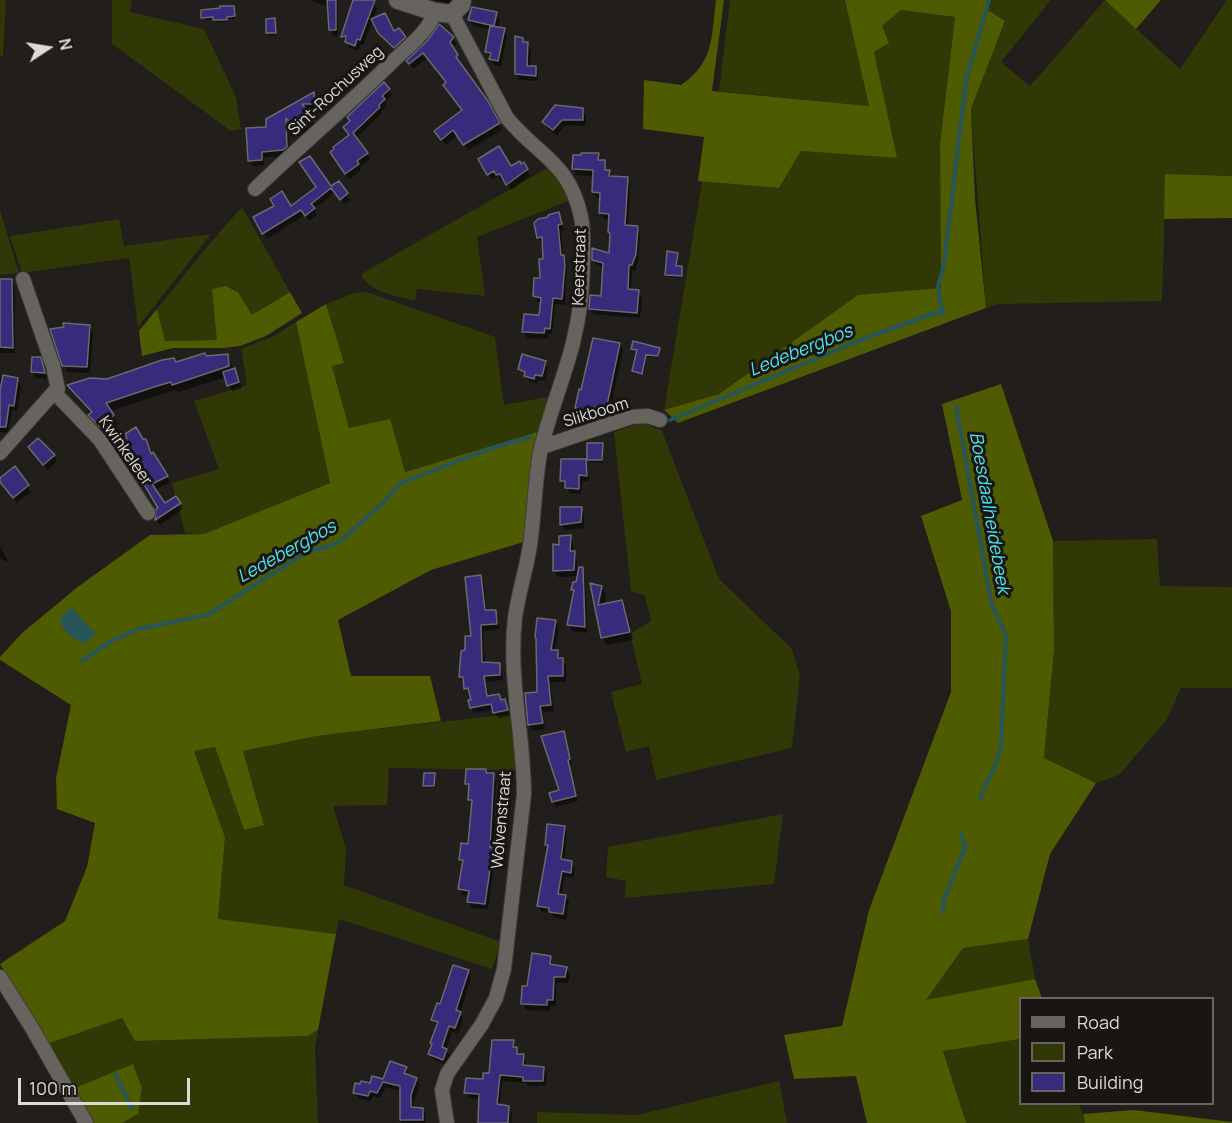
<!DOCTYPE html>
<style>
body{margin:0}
#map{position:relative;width:1232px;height:1123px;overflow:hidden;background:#211e1b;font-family:Manrope,sans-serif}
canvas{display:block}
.legend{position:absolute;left:1019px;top:997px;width:195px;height:108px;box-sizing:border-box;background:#181512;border:2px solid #676461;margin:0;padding:8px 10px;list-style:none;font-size:18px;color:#dddbd8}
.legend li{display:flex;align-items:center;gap:12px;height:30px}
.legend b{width:30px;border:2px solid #676461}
.north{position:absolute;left:18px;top:18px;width:60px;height:60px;-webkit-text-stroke:4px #181512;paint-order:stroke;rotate:78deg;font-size:16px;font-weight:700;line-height:24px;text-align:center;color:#dddbd8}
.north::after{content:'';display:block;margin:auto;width:21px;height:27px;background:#dddbd8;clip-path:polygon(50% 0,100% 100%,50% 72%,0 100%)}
.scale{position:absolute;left:18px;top:1078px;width:172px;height:27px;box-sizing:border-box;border:3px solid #dddbd8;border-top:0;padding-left:8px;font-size:18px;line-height:21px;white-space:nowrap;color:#dddbd8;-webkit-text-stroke:4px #181512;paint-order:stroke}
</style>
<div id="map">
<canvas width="1232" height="1123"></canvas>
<ul class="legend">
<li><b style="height:8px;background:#67635f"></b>Road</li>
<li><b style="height:16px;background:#303805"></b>Park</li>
<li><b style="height:16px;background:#362c7b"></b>Building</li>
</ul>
<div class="north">N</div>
<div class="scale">100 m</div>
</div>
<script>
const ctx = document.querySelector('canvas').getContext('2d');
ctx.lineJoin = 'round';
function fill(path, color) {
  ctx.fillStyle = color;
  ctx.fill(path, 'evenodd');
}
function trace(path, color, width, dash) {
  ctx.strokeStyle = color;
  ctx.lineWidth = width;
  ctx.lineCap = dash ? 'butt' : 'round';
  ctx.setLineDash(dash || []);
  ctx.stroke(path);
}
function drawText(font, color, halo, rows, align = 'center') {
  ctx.font = font + ' Manrope,sans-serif';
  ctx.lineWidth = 6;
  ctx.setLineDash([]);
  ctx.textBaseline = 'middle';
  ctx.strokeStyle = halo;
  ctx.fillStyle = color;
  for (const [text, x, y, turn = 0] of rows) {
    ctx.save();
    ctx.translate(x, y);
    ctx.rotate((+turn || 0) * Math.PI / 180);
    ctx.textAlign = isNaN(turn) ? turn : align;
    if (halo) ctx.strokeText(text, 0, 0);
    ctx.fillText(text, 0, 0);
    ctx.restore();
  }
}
fill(new Path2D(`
 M0,0H6L3,56H0Z
 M112,0H132L130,12L204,29L236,97L241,129L231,131L112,44Z
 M730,0H845L869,106L719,91Z
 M989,0H1051L1001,62L1030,86L1105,0L1180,69L1227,0H1232V176L1166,174L1162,301L999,304L986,308L971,109L1005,21L985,8Z
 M901,10L955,17L940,144L941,289L858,295L719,394L664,410L702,181L779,188L801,151L896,158L874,52L882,26Z
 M551,166L571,200L477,237L485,296L417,289L415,301C399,296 368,293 361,274Z
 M242,207L290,292L252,316L238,292L231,287L217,340L165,341L157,309L210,243Z
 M0,210L19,273L0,275Z
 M119,219L124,246L211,234L138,327L129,258L22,273L10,236Z
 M367,292L495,337L504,405L552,396L544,423L537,432L405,472L349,428L332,366L343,363L326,304L355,293Z
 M296,322L330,483L204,534L185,533L172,483L219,469L194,401L247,385L241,349L272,337Z
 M643,422L662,431L719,579L792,649L800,676L792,748L656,780L649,746L626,752L611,692L642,684L630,634L651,621L645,596L631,591L614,432Z
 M1157,539L1160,586L1232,587V688H1181L1166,721L1119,775L1096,783L1044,758L1054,650L1053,541Z
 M510,714L519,770L389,768L387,805L333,806L346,849L344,885L501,942L492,969L339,919L336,934L218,920L225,837L194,750L215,747L244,830L264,825L243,751L317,736Z
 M783,814L774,884L625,898L626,881L606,877L608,847Z
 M1028,939L1035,979L925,1001L963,948Z
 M122,1018L135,1041L308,1036L318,1030L315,1048L318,1123H122L138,1114L142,1088H76L93,1123H91L47,1044Z
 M1020,1039V1104H1079L1085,1123H966L943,1051Z
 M779,1081L787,1123H537V1112L637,1115Z`), '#303805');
fill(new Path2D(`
 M716,0H724L712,91L869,106L845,0H989L985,8L1005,21L971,109L975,199L986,308L678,423L664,410L719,394L858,295L941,288L940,144L955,17L901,10L882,26L889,43L874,52L897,158L801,151L779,188L698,181L704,137L643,129L644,80L681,85C715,62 711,36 716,0Z
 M1105,0H1161L1136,29Z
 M1165,174L1232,176V218L1164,219Z
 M226,286L238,292L252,315L290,292L302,313L266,336L240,346L224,348H173L142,356L139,331L157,309L165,341L217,340L212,289Z
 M326,304L344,363L332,366L349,428L390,419L405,472L537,432L531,467L527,541L431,570L338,620L351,676H430L441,721L317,736L243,751L264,825L244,830L215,747L194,751L225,837L218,919L336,934L318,1030L308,1036L135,1041L122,1018L47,1044L0,964L65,921L87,867L95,823L57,809L56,778L71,705L0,660V657L22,633L79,586L150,535L204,534L330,483L296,322Z
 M1001,384L1053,541L1054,650L1044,758L1096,783L1050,854L1028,939L963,948L926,1000L1035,979L1042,998H1020V1039L943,1051L966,1123H867L856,1076L794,1079L784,1035L842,1026L869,910L951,692V611L921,516L962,500L942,404Z
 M133,1064L142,1088L138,1114L122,1123H93L75,1088Z
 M1134,1110L1232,1122V1123H1085L1083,1114Z`), '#4f5b01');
fill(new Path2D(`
 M72,608L96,634L85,643C76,641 59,630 61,619C62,613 68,611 72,608Z`), '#27565a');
fill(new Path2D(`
 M310,0H338V36H334L330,30L329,7Z
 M355,0H367L373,3L377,9L363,45L361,44L358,51L350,48L343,37Z
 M435,0H451L450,4Z
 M233,8L235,19H228V22H216L214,19L204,20L203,17Z
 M496,14L500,20L498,29L504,30L507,35L501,66L494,65L486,51L491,30L473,26L470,20Z
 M267,20H275L276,35L269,36Z
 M373,20L405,37L409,43L398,53L384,39Z
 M440,27L453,38L456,44L452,48L460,62L458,63L487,102L502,130L468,150L458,135L446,145L439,137L463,111L447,83L427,58L413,69L408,61L429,41Z
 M522,39L531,49L530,68H535L538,74V81L520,80L516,74Z
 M389,90L392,95L385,102L387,105L381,111L382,113L356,138L370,159L360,167L361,170L349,179L335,158L350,135L345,128Z
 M314,94L316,99L317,109H304L317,127L302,138L288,120L289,153L286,156L264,157V165L253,166L250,160L268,128Z
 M582,110L586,116L585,126L566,125L557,135L547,128L543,122Z
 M598,155L602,161H604L607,172L612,178L627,179L630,185L628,227L637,228L640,234L638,261L635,271L632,270L631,291H638L642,297L640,318L594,314L590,308L602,298L604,267L597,265L593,259L610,254L611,219H604L600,213L602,198H597L594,192V176L577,175L573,169Z
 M309,158L331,189L339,183L350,200L344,204L335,192L314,209L317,215L309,221L305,215L267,239L255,218L290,209L318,188Z
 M480,160L511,168L523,164L530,176L511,190L505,179L501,181L498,176L492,180Z
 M558,214L564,230L561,231L563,256L567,262L565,305L555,304L552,334H548L547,339L527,338L524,332L525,316L541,317L542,303L538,302L535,296L541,280L544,261L543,244L538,238L535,223Z
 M677,254L678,257L677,268H682L683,270L682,278L668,277L667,275Z
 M0,280L11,281L15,287V353H0Z
 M89,326L93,332L90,373L67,372L64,365Z
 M620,344L623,350L609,415L597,412L595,422L586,420L577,408Z
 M633,349H659L660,352L659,358L647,357L643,375L635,374L633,371L638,352Z
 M227,355L242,388L232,391L226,377L178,392L176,390L162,394L110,411L118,424L105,434L95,423L90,415L92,414L69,386L107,380L206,357Z
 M40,359L43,365L47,379L36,378L33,372Z
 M545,363L548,368L545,381L538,380L537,384L529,381L520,369Z
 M0,376L17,380L21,386L17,411H12L8,433L0,432Z
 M145,441L152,455L153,454L170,482L155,490L165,505L176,498L183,509L160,525L157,519V510L160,508L121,443Z
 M602,445L603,463L590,462L588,460Z
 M30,448L54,456L57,461L48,470Z
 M585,461L588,467L589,481H582L581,494L570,493L562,480Z
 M4,486H28L31,492L17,503Z
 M581,509L584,515V528L565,530L561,525Z
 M570,537L573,543V553L577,559V576L558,577L554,571L560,546Z
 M0,546L1,548L9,563L0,558Z
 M582,569L585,575L587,633L572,631L569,625L575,593L573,589L577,583Z
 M480,577L484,583L487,612L495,611L498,617L499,629L483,631L485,663L499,664L502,670L503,680L486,682L489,697L499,695L508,706L510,716L498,718L494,710L474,713L471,707L473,701L471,694H469L467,690L476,689L466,687V689L461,677L467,652L473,637Z
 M592,585L602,587L606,596L604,605L621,602L626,610L633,640L607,645L602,637Z
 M555,621L559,627L555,652H557L566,666V682H550L554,711L543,712L545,729L533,731L529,724Z
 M563,733L566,739L572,765H570L578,801L556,807L553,802L561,791Z
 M485,771L487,775H493L496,781L493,851L496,855L488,909L472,908L469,902V896L463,895L460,889L463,866L460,859L469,846L473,806L469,800L470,790L467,783Z
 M434,775L435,788H426L425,785Z
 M564,828L567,834L564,861L571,863L575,869L573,878L565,876L561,896H566L569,902L566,920L554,917L551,913L542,912L538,906L548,848L546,844Z
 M550,958L553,966L566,969L570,975L568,983H556V1006H550V1011L526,1010L523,1004L528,988Z
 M468,971L471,977L460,1014L463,1019L458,1034L452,1032L446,1050L450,1056L446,1065L434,1060L430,1054L438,1026L432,1020Z
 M513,1041L520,1055H523L526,1061V1067L544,1068L547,1074L546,1086H528L526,1083L502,1081L500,1106L508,1107L512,1113L511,1123H522H480L481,1099L469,1098L466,1092L490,1075Z
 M406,1068L408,1076L416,1079L420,1085L414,1101V1109H422L426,1115L425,1123H401V1091L386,1087L380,1098L373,1096L371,1101L358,1099L355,1093L371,1085L384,1081Z`), '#0007');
trace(new Path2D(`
 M943,315L938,287L944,264L966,80L989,0
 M956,406L992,606L1006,635L1001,747L994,768L980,798
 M670,420L865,338L938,312L943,307
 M82,661L111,641L138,629L207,615L307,552L338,543L384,502L401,483L489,449L531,437
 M943,912V902L965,847L961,834
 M116,1075L132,1109`), '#27565a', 4);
const building = new Path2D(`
 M327,0H336V30H329Z
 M353,0H375L360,40L357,39L355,46L345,42L346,36L341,37Z
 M220,6H234L235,16L227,17V20H213V17L201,18V10L220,8Z
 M472,7L497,12L494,26L468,20Z
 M385,13L394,31L399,28L406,37L394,48L378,33L371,19Z
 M275,18L276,33H266V19Z
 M439,24L454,37L450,42L458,55L456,57L488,101L500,123L463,145L453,130L441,140L434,131L462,110L443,85L446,82L423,53L409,64L406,61L428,40Z
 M490,26L505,28L498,61L489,59L491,53L485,52Z
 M515,36L523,38V42H528L527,66H536V76L515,74Z
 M384,82L390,89L382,96L385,99L379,105L380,107L353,133L368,153L357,161L359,164L345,174L330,152L334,149L333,147L349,135L343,127L350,121L347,117Z
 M314,92L315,104H302L315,120L298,134L286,118L287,147L283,150L262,152V160L248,161L246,128L266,127V119Z
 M555,105L583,108V120H562L553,130L542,122Z
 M499,146L511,166L520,161L521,164L524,162L528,169L506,185L500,174L496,175L494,171L487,175L478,159Z
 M581,153H599L598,160H605V170H610L609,176L628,177L625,225L638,226L636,254L632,265H629L628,289L639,290L637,313L589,309L590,295L601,296L603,263L592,260V248L609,253L610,233L608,232L609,214L599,213L600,193L592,192L593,170L572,169L573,155H581Z
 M310,156L331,186L339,181L348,193L340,200L331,188L311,204L315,208L305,216L301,210L262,234L253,217L274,206L270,199L282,191L291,206L316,187L299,162Z
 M559,212L562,224L558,225L561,255H564L565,266L562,299L553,298L550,329L545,328L544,333L522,332L524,314L539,315L541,298L533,296L534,278H540L539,259H543L542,237L537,238L534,223L538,219L548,217V215Z
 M667,251L678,253L676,266H682V276L665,275Z
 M0,279H12L13,348L0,347Z
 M63,323L90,325L87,367L62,366L50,329L64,327Z
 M593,338L620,343L606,410L594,407L592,417L581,414L582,409L575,408L579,389L581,390Z
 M633,341L660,348L658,356L646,355L642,374L632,371L637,350L631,349Z
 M205,353L206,356L228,354L229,366L172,385L171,382L157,386L106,403L114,415L100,427L88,415L92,412L67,385L90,378L107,379L162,360L174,358L176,362Z
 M522,354L546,361L542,376L535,375L534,379L524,376L525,372L518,369Z
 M32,357H41L45,373L31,372Z
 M235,368L239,382L227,386L223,372Z
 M3,375L18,378L14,406L9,405L6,427H0V390Z
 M136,427L143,439H146L151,454L153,452L168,476L152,484L165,503L176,496L181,503L155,520L156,509L158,508L119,442L127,438L125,434Z
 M38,438L55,455L43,465L28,447Z
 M587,443H603L602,460H587Z
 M561,459H586L587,476L579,475V489L565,488V481H560Z
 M15,466L29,485L13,498L0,482V478Z
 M560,507H582L581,522L560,525Z
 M571,535L570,551H575L574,570L553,571V544L559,545V536Z
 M579,567H583L585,627L567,625L574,590H571L573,582H576Z
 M481,575L485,610H496L497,624L481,625L482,662L500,663V675L484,676L487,696L499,694L501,700L505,699L508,710L493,713L491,704L470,708L468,700H471L468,688L464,689L463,677H459L461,651L465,650V636H471L465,577Z
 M590,583L602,586L598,605L622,600L630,632L601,638Z
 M537,618L556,620L551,650H558V658H563V676H548L551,705L540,706L543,723L528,725L525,693L537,692L536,638L535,637Z
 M564,731L570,759L568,760L576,796L552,802L549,793L559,790L541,736Z
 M466,769H486V773H494L490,847L493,848L485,904L467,902L469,891L458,889L463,860H459L461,843L468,844L472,800H468L469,784H465Z
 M424,773H435L434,786H423Z
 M547,824L565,826L561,859L572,861L571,873L562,871L558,894L566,895L563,914L549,912V908L537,906L548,845H545Z
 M532,953L551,956L550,964L567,967L565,977H554L553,1000H547V1005L521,1004L522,986H527Z
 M453,965L469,970L456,1010L461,1012L455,1028L449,1026L442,1047L447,1049L443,1060L428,1054L432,1044L430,1043L438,1022L431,1020L437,1003L440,1004Z
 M492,1040H514L513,1047H517V1054H524L523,1065L544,1067L543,1081H523V1077L500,1075L497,1104L509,1106L508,1123H478L479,1094L464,1093L466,1078L483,1079V1073H489Z
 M390,1061L407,1067L404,1073L417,1078L411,1095V1107L423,1108V1120H400V1086L383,1082L377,1093L370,1091L368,1096L353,1093L355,1083L360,1084L361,1081L370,1083L372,1076L383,1079Z`);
fill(building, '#362c7b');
trace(building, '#69696e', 1.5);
const street = new Path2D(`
 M255,189C299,147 346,107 390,64C405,49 428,33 435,12
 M23,279L53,366L58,389
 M542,447L631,417L648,416L660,420
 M0,453L54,392L100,440L148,513
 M0,977L32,1028L86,1123
 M447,1123L442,1090L447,1074L482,1024L496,998L504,969L524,794C524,736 508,677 515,618C518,595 525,574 529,551C535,517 534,482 541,448C550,412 564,378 573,343C580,315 583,286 583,258C583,244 584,230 581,217C569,161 538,156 507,118L452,14`);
const secondary = new Path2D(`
 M398,0L435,12L452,14L461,5L462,0`);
trace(street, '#3d3b38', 16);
trace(secondary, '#3d3b38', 20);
trace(street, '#67635f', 14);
trace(secondary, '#67635f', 18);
drawText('16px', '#dddbd8', '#181512', [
 ["Sint-Rochusweg",336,91,-43],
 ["Keerstraat",580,267,-88],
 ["Slikboom",596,413,-17],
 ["Kwinkeleer",125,451,55],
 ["Wolvenstraat",502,820,-85]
]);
drawText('italic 18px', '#4be7f2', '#181512', [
 ["Ledebergbos",801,351,-22],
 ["Boesdaalheidebeek",989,513,80],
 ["Ledebergbos",287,552,-29]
]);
</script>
